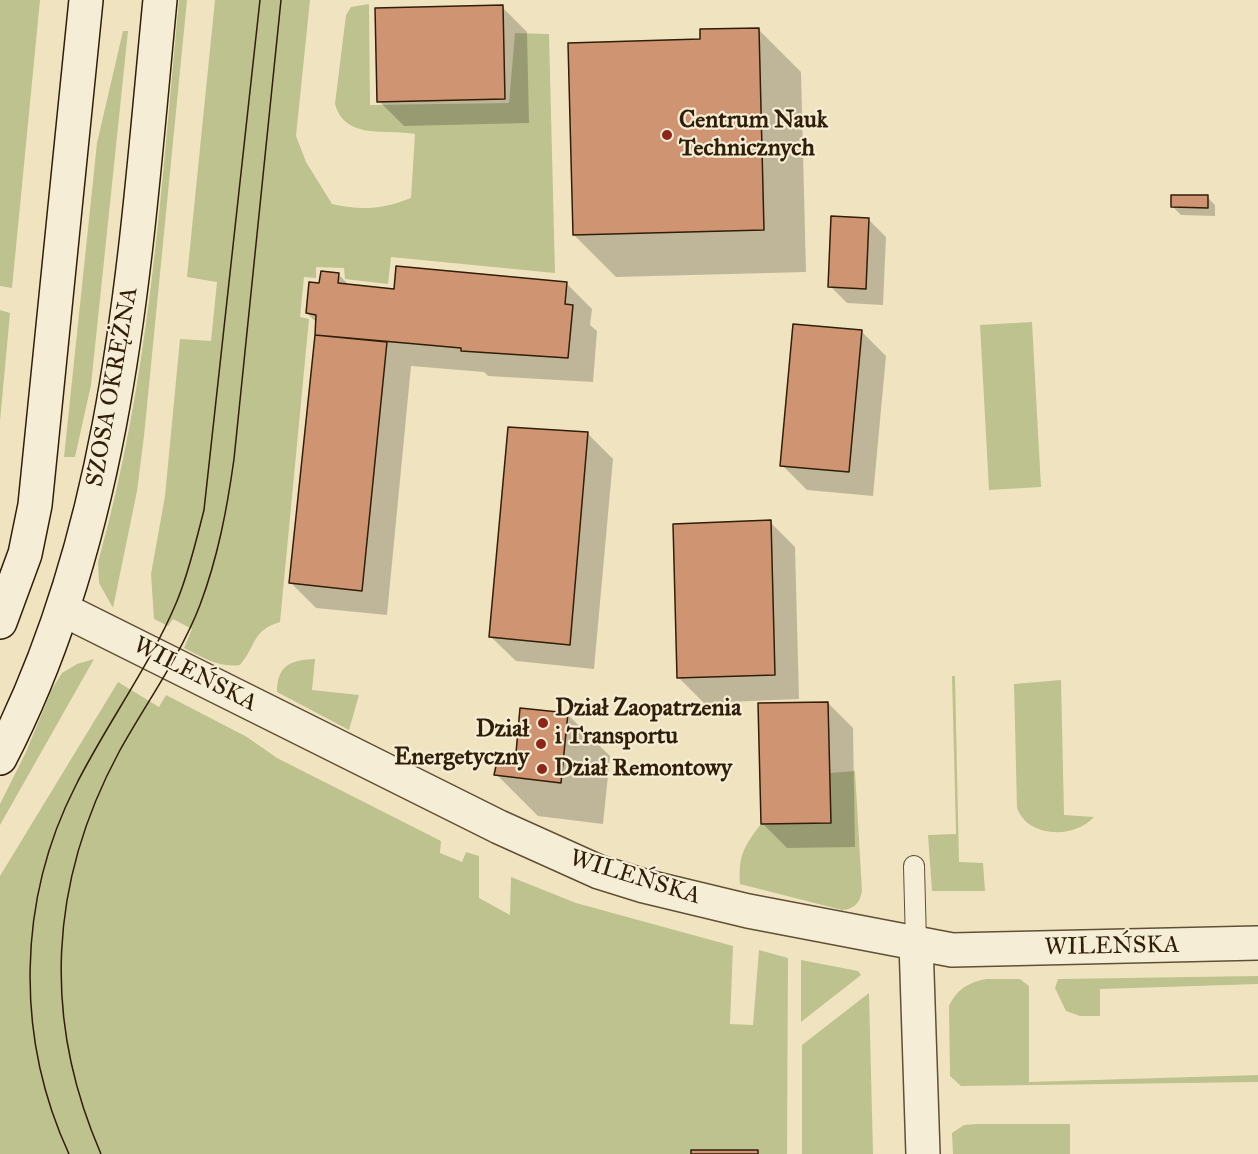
<!DOCTYPE html>
<meta charset="utf-8">
<style>
body{margin:0}
canvas{display:block;background:#efe4bf}
</style>
<canvas width="1258" height="1154"></canvas>
<script>
const ctx = document.querySelector('canvas').getContext('2d');
ctx.lineJoin = 'round';
function fill(path, color) {
  ctx.fillStyle = color;
  ctx.fill(path, 'evenodd');
}
function trace(path, color, width, dash) {
  ctx.strokeStyle = color;
  ctx.lineWidth = width;
  ctx.lineCap = dash ? 'butt' : 'round';
  ctx.setLineDash(dash || []);
  ctx.stroke(path);
}
function drawText(font, color, halo, rows, align = 'center') {
  ctx.font = font + ' "IM FELL Great Primer",serif';
  ctx.lineWidth = 4.5;
  ctx.setLineDash([]);
  ctx.textBaseline = 'middle';
  ctx.strokeStyle = halo;
  ctx.fillStyle = color;
  for (const [text, x, y, turn = 0] of rows) {
    ctx.save();
    ctx.translate(x, y);
    ctx.rotate((+turn || 0) * Math.PI / 180);
    ctx.textAlign = isNaN(turn) ? turn : align;
    if (halo) ctx.strokeText(text, 0, 0);
    ctx.fillText(text, 0, 0);
    ctx.restore();
  }
}
fill(new Path2D(`
 M0,0H40L12,288L0,286Z
 M179,0H187L144,436L137,491L113,608L99,583L98,562C150,379 161,188 179,0Z
 M215,0H310L296,136L306,162L332,204C362,211 383,209 411,198L415,134C385,129 345,140 335,104L346,15L351,7L369,4L370,105L509,103L515,33L549,34L555,273L391,257L388,284L345,279L344,268L316,267V278L304,277L300,317L309,319L280,622C251,631 257,645 240,665C219,668 202,657 184,648L192,629L173,619L168,626L154,619L151,574L165,496L180,339L211,341L217,282L187,277Z
 M123,31H128L91,385L75,457H64L97,143Z
 M0,310L10,313L0,421Z
 M1032,322L1041,487L989,490L980,325Z
 M94,659L0,825V804L26,752L52,689L62,673L77,664Z
 M315,659L312,690L359,695L349,730L277,692C277,665 291,660 315,659Z
 M952,676H955L959,862L983,863L985,891H932L928,835L956,834Z
 M1061,680L1064,815L1094,817C1074,839 1028,838 1017,808L1014,684Z
 M118,682L159,707L166,695L247,737L277,758L441,841L440,853L462,862L466,852L479,856V898L510,915L511,877L576,903L733,946L730,1024L753,1025L759,950L788,958L787,1154H0V876Z
 M855,771L862,891C860,903 854,909 842,910L740,884C738,856 744,846 761,824L830,823V773Z
 M801,960L858,971L861,975L801,1022Z
 M1258,976V984L1100,989V1016H1080L1066,1011L1055,988L1058,979Z
 M987,979H1020L1029,986V1082L1258,1075V1082L961,1086L950,1076L949,1006C957,989 969,982 987,979Z
 M869,993L873,1154H802V1045Z
 M977,1124H1070V1154H953L952,1133L964,1125Z`), '#bec28f');
fill(new Path2D(`
 M502,7L527,32L529,123L404,126L379,101Z
 M759,30L801,72L806,272L616,277L574,235L702,41Z
 M1207,197L1215,205V216L1181,215L1173,207Z
 M869,220L886,237L883,305L847,303L830,286Z
 M338,274L350,286L396,290L567,284L592,309L590,325L597,331L593,382L488,376L484,372L411,366L387,615L316,608L291,583L317,323L307,313L320,285Z
 M861,331L886,356L873,496L807,490L782,465Z
 M588,434L613,459L594,669L516,661L491,637Z
 M770,522L795,547L799,699L704,703L679,678Z
 M828,703L853,728L855,847L787,848L762,823Z
 M567,714L610,756L603,824L538,816L496,774L517,766Z`), '#0003');
const building = new Path2D(`
 M503,5L505,99L377,102L375,8Z
 M759,28L764,230L573,235L568,43L700,39V29Z
 M1171,195H1208V208L1171,207Z
 M831,216L869,218L866,289L828,287Z
 M396,266L567,282L565,304L573,305L568,358L461,351V348L315,335L316,315L306,313L309,282L319,283L321,271L339,273L338,283L394,289Z
 M793,324L862,330L849,472L780,466Z
 M315,335L387,342L362,591L289,583Z
 M508,427L588,432L570,645L489,637Z
 M771,520L775,675L677,678L673,524Z
 M828,702L831,823L761,824L758,703Z
 M520,708L568,713L561,783L494,775L497,761L515,764Z
 M691,1150H758V1154H691Z`);
fill(building, '#cf9472');
trace(building, '#301e08', 1.5);
const lane = new Path2D(`
 M914,866L916,943`);
const street = new Path2D(`
 M64,610L499,827L599,872L644,886L748,911L952,950L1258,943
 M916,943L923,1154`);
const secondary = new Path2D(`
 M0,622L25,554L35,505L86,0
 M0,758C121,524 135,257 160,0`);
trace(lane, '#605036', 22);
trace(street, '#605036', 36);
trace(secondary, '#301e08', 36);
trace(lane, '#f5edd5', 20);
trace(street, '#f5edd5', 33);
trace(secondary, '#f5edd5', 33);
trace(new Path2D(`
 M69,1154C15,1037 17,900 76,785C107,723 150,666 177,601C189,572 196,541 204,510L260,0
 M101,1154C42,1019 49,882 119,752C146,703 180,657 200,605C218,557 227,509 234,459L281,0`), '#301e08', 1.5);
for (const [x, y, r, color] of [
 [667,135,6,"#8f2418"],
 [543,723,6,"#8f2418"],
 [541,744,6,"#8f2418"],
 [542,769,6,"#8f2418"]
]) {
  const dot = new Path2D();
  dot.arc(x, y, r, 0, 2 * Math.PI);
  ctx.fillStyle = color;
  ctx.fill(dot);
  trace(dot, '#f5edd5', 2);
}
drawText('bold 24px', '#301e08', '#f5edd5', [
 ["Centrum Nauk",679,121],
 ["Technicznych",679,149],
 ["Dział Zaopatrzenia",555,709],
 ["i Transportu",555,737],
 ["Dział",529,730,"right"],
 ["Energetyczny",529,758,"right"],
 ["Dział Remontowy",554,769]
], 'left');
drawText('24px', '#301e08', '#f5edd5', [
 ["SZOSA OKRĘŻNA",113,387,-80],
 ["WILEŃSKA",195,675,27],
 ["WILEŃSKA",635,878,17],
 ["WILEŃSKA",1112,947,-1]
]);
</script>
